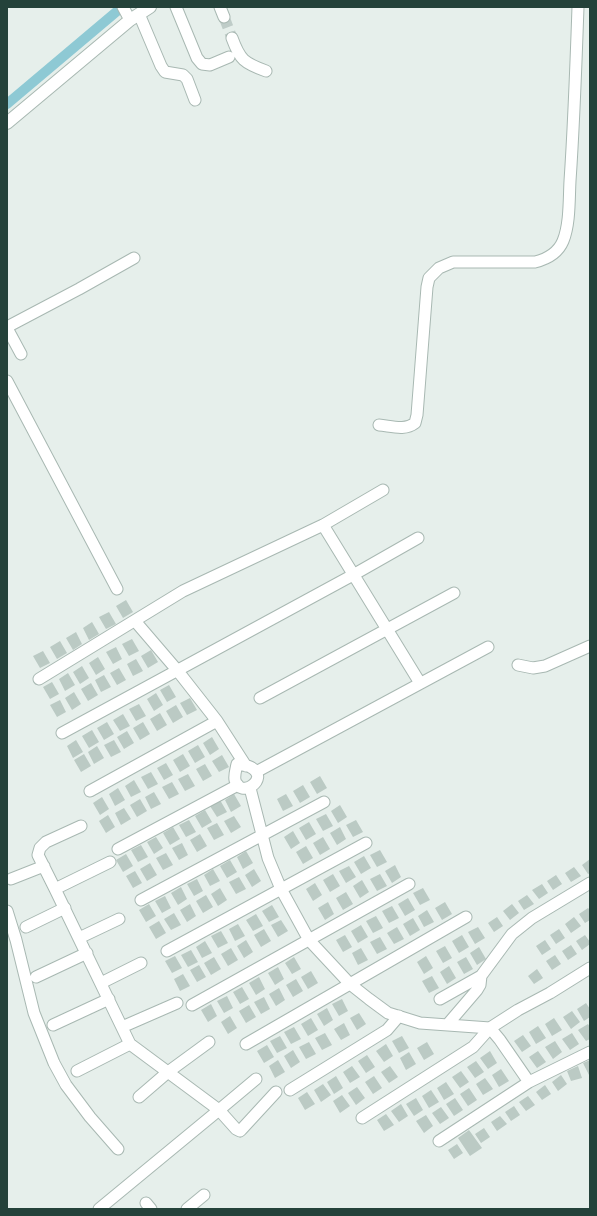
<!DOCTYPE html>
<style>
body{margin:0}
#map{position:relative;width:597px;height:1216px;overflow:hidden;background:#e6efeb;font-family:"IBM Plex Sans",sans-serif}
canvas{display:block}
.frame{position:absolute;inset:0;border:8px solid #24423a;pointer-events:none}
</style>
<div id="map">
<canvas width="597" height="1216"></canvas>
<div class="frame"></div>
</div>
<script>
const ctx = document.querySelector('canvas').getContext('2d');
ctx.lineJoin = 'round';
function trace(path, color, width, dash) {
  ctx.strokeStyle = color;
  ctx.lineWidth = width;
  ctx.lineCap = dash ? 'butt' : 'round';
  ctx.setLineDash(dash || []);
  ctx.stroke(path);
}
function fill(path, color) {
  ctx.fillStyle = color;
  ctx.fill(path, 'evenodd');
}
trace(new Path2D(`
 M7,104L122,7`), '#8ec9d4', 10);
fill(new Path2D(`
 M126,600L133,612L123,618L116,606Z
 M109,612L116,624L106,629L99,617Z
 M92,622L99,634L89,640L83,628Z
 M76,632L82,644L73,650L66,638Z
 M132,639L139,651L129,656L122,644Z
 M60,641L67,653L57,659L50,647Z
 M116,647L122,659L113,664L106,652Z
 M151,650L158,662L148,668L141,656Z
 M43,651L50,663L40,668L33,656Z
 M98,657L105,669L96,675L89,663Z
 M136,659L143,671L133,676L127,664Z
 M82,666L89,678L80,684L73,672Z
 M119,668L126,680L117,685L110,673Z
 M68,673L75,685L65,691L59,679Z
 M104,675L111,687L101,692L95,680Z
 M52,682L59,694L50,699L43,687Z
 M91,683L98,695L88,701L81,689Z
 M169,685L176,697L167,702L160,690Z
 M74,692L81,704L72,710L65,698Z
 M156,693L163,705L154,711L147,699Z
 M190,698L197,710L187,715L180,703Z
 M60,700L66,712L57,717L50,705Z
 M139,704L146,716L136,721L129,709Z
 M176,705L183,717L173,723L166,711Z
 M160,713L167,725L157,731L150,719Z
 M123,714L130,726L120,731L113,720Z
 M107,722L114,734L104,740L97,728Z
 M143,722L150,734L140,740L133,728Z
 M92,730L99,742L89,748L82,736Z
 M127,731L134,743L124,749L117,737Z
 M212,737L219,749L210,755L203,743Z
 M76,740L83,752L73,758L67,746Z
 M114,740L121,752L111,757L104,745Z
 M198,745L205,757L195,763L188,751Z
 M97,746L104,758L94,764L88,752Z
 M84,754L91,766L81,772L74,760Z
 M183,754L190,766L180,772L173,760Z
 M222,755L229,767L219,772L212,761Z
 M166,763L173,775L164,780L157,768Z
 M205,764L212,776L203,781L196,769Z
 M151,772L158,784L148,789L141,777Z
 M188,774L195,786L185,791L178,779Z
 M320,776L327,788L317,794L310,782Z
 M134,780L141,792L131,797L125,786Z
 M172,782L179,794L169,799L162,787Z
 M303,785L310,797L300,803L293,791Z
 M118,788L125,800L115,806L109,794Z
 M154,792L161,804L151,809L145,797Z
 M234,794L241,806L231,812L225,800Z
 M286,794L293,806L283,811L277,799Z
 M102,797L109,809L100,815L93,803Z
 M140,799L147,811L137,817L130,805Z
 M220,800L227,812L217,817L210,806Z
 M340,805L347,817L338,823L331,811Z
 M124,808L131,819L121,825L115,813Z
 M205,810L212,822L202,828L195,816Z
 M326,814L333,826L323,831L316,819Z
 M108,815L115,827L106,833L99,821Z
 M234,816L241,827L231,833L224,821Z
 M189,820L196,832L186,837L179,825Z
 M356,820L363,832L353,837L346,825Z
 M309,822L316,834L306,840L299,828Z
 M217,823L224,835L214,840L207,828Z
 M173,827L180,839L170,845L163,833Z
 M340,827L346,839L337,845L330,833Z
 M293,831L300,843L291,849L284,837Z
 M200,834L207,846L197,852L190,840Z
 M156,837L163,848L154,854L147,842Z
 M323,837L330,849L320,855L313,843Z
 M182,843L188,855L179,860L172,848Z
 M141,845L148,857L138,862L131,850Z
 M306,846L313,858L303,864L296,852Z
 M380,850L387,862L377,867L370,855Z
 M246,851L253,863L243,869L237,857Z
 M166,853L173,865L163,870L156,858Z
 M126,854L133,866L123,872L116,860Z
 M364,856L371,868L361,874L354,862Z
 M590,859V873L588,874L582,865Z
 M230,860L237,872L227,878L220,866Z
 M150,863L157,875L147,881L140,869Z
 M395,865L401,877L392,883L385,871Z
 M349,866L356,877L346,883L339,871Z
 M574,867L581,876L571,882L565,873Z
 M213,869L220,881L210,886L204,875Z
 M254,869L261,881L252,887L245,875Z
 M135,871L142,883L133,888L126,876Z
 M333,874L340,886L330,892L323,880Z
 M380,874L387,886L377,891L370,879Z
 M556,875L562,884L553,890L547,881Z
 M239,877L246,889L236,894L229,882Z
 M197,879L203,891L194,896L187,884Z
 M362,880L369,892L360,898L353,886Z
 M315,883L322,895L313,901L306,889Z
 M542,884L548,893L539,899L532,890Z
 M181,887L187,899L178,905L171,893Z
 M220,888L227,900L218,906L211,894Z
 M423,888L430,900L420,905L413,893Z
 M346,892L353,904L343,910L336,898Z
 M206,895L213,907L203,913L196,901Z
 M527,895L534,904L524,910L518,901Z
 M165,896L171,908L162,913L155,901Z
 M408,898L415,910L405,916L398,904Z
 M328,902L334,914L325,920L318,908Z
 M445,902L452,914L442,920L435,908Z
 M149,904L156,916L146,922L139,910Z
 M190,904L196,916L187,922L180,910Z
 M512,904L519,913L510,920L503,911Z
 M272,905L279,917L269,922L262,911Z
 M392,906L399,918L389,923L382,911Z
 M588,908L590,910V920L585,923L579,914Z
 M427,910L434,922L424,927L418,916Z
 M174,913L181,925L171,930L164,919Z
 M256,914L263,926L253,931L246,920Z
 M376,916L383,928L373,933L366,921Z
 M497,917L503,926L494,932L488,923Z
 M574,917L581,926L571,933L565,924Z
 M413,918L420,930L410,936L403,924Z
 M281,920L288,931L278,937L271,925Z
 M159,921L166,933L156,939L149,927Z
 M238,924L245,936L235,941L229,929Z
 M361,925L368,937L358,943L351,931Z
 M397,927L404,939L394,944L387,933Z
 M478,927L485,938L475,944L468,932Z
 M264,929L271,941L261,947L254,935Z
 M559,929L565,938L556,944L550,935Z
 M221,931L228,943L218,948L211,936Z
 M345,935L352,947L343,952L336,940Z
 M462,935L469,947L459,953L452,941Z
 M585,935L590,942V944L582,950L576,941Z
 M380,937L387,949L377,954L370,942Z
 M246,940L253,952L244,958L237,946Z
 M545,940L551,949L542,955L536,946Z
 M205,941L212,953L202,958L196,947Z
 M571,945L577,954L568,960L562,951Z
 M445,946L452,958L443,963L436,951Z
 M479,947L486,959L477,965L470,953Z
 M231,948L238,960L228,966L221,954Z
 M361,948L368,960L358,965L352,953Z
 M191,950L198,962L188,967L181,955Z
 M555,955L561,964L552,970L546,961Z
 M175,956L182,968L172,973L165,961Z
 M426,956L433,968L424,974L417,962Z
 M214,957L221,969L211,975L204,963Z
 M294,957L301,969L292,974L285,963Z
 M466,957L473,969L464,974L457,962Z
 M199,965L206,977L197,982L190,970Z
 M449,966L456,978L447,984L440,972Z
 M278,967L284,979L275,985L268,973Z
 M537,969L543,978L534,984L528,976Z
 M311,971L318,983L308,989L301,977Z
 M183,974L190,986L180,991L174,979Z
 M432,976L439,988L429,993L422,981Z
 M259,977L265,989L256,995L249,983Z
 M296,979L303,991L293,997L286,985Z
 M242,987L249,999L240,1004L233,992Z
 M279,988L285,1000L276,1006L269,994Z
 M227,996L233,1008L224,1013L217,1001Z
 M264,997L270,1009L261,1014L254,1002Z
 M342,999L348,1011L339,1016L332,1004Z
 M586,1003L590,1009V1017L584,1021L577,1009Z
 M211,1004L217,1016L208,1022L201,1010Z
 M249,1005L256,1017L246,1023L239,1011Z
 M327,1008L333,1020L324,1026L317,1014Z
 M572,1011L580,1022L571,1029L563,1017Z
 M359,1013L366,1024L357,1030L350,1018Z
 M230,1016L237,1028L228,1034L221,1022Z
 M311,1018L318,1030L308,1036L301,1024Z
 M554,1018L562,1030L552,1036L545,1024Z
 M344,1023L350,1035L341,1040L334,1029Z
 M588,1024L590,1027V1039L586,1041L578,1030Z
 M538,1026L546,1038L536,1044L529,1032Z
 M294,1027L301,1039L291,1044L284,1032Z
 M325,1033L332,1045L322,1050L315,1038Z
 M572,1033L579,1044L570,1050L562,1039Z
 M523,1035L531,1046L522,1052L514,1041Z
 M280,1036L287,1048L277,1053L270,1041Z
 M402,1036L409,1048L399,1053L392,1041Z
 M555,1041L562,1052L553,1059L545,1047Z
 M309,1042L316,1054L306,1059L299,1047Z
 M427,1042L434,1054L424,1060L417,1048Z
 M386,1044L393,1056L384,1062L376,1051Z
 M267,1045L274,1057L264,1063L257,1051Z
 M293,1050L300,1062L291,1068L284,1056Z
 M490,1051L497,1063L488,1069L480,1058Z
 M538,1051L546,1062L537,1068L529,1057Z
 M409,1052L416,1064L406,1070L400,1058Z
 M367,1055L375,1067L366,1073L358,1061Z
 M278,1060L285,1072L275,1078L269,1066Z
 M590,1060V1077L583,1063Z
 M476,1061L484,1072L475,1078L467,1067Z
 M352,1066L360,1077L350,1083L343,1072Z
 M390,1066L398,1077L389,1083L381,1072Z
 M578,1066L582,1078L571,1081L567,1071Z
 M501,1069L509,1081L499,1087L492,1075Z
 M461,1071L469,1082L460,1088L452,1077Z
 M561,1075L567,1084L558,1091L552,1082Z
 M336,1076L343,1088L334,1094L327,1082Z
 M374,1076L382,1088L373,1094L365,1082Z
 M485,1078L493,1089L483,1095L476,1084Z
 M446,1082L454,1094L444,1100L437,1088Z
 M323,1084L331,1095L321,1102L314,1090Z
 M545,1085L551,1094L542,1100L536,1092Z
 M357,1087L365,1098L356,1105L348,1093Z
 M469,1088L477,1100L468,1106L460,1094Z
 M431,1090L439,1102L429,1108L422,1096Z
 M307,1092L315,1104L305,1110L298,1098Z
 M342,1095L350,1106L340,1113L333,1101Z
 M528,1096L535,1105L526,1111L519,1102Z
 M416,1098L423,1110L414,1116L406,1104Z
 M455,1098L463,1110L454,1116L446,1104Z
 M401,1104L408,1116L399,1122L391,1111Z
 M514,1106L520,1115L511,1121L505,1112Z
 M441,1107L449,1118L440,1124L432,1113Z
 M386,1114L394,1125L384,1131L377,1120Z
 M426,1115L433,1126L424,1133L416,1121Z
 M500,1116L507,1124L497,1131L491,1122Z
 M484,1128L490,1137L481,1143L475,1134Z
 M469,1130L482,1148L470,1156L458,1138Z
 M457,1144L463,1153L454,1159L448,1150Z`), '#bbcac4');
trace(new Path2D(`
 M224,17L232,38`), '#bfccc8', 11, [11, 5.5]);
const minor = new Path2D(`
 M123,7L130,20
 M176,7L197,58L202,64L210,65L229,57
 M220,7L224,17
 M139,14L161,66L165,72L183,75L187,79L195,100
 M232,38C240,60 244,63 266,71
 M7,327L79,289L134,258
 M7,328L21,354
 M7,381L117,589
 M379,425C391,426 405,431 415,423L417,415L427,287L429,278L439,268L453,262H535C547,259 558,253 563,241C570,224 569,199 570,181C574,123 576,65 578,7
 M323,525L420,683
 M135,621L177,670L217,721L246,766
 M518,665L533,668L545,666L590,646
 M39,679L183,591L323,525L383,490
 M260,698L454,593
 M62,733L353,575L418,538
 M237,764C241,765 248,765 252,768C270,779 240,800 235,780C234,775 236,769 237,764Z
 M256,772L488,647
 M250,788L268,858L281,889L309,940L350,984L369,999L388,1013L420,1023L490,1028L518,1010L550,993L590,968
 M90,791L217,721
 M81,826L46,842L40,848L38,855L55,889L130,1044L219,1110L99,1209
 M118,849L238,785
 M11,879L44,866
 M55,889L110,862
 M141,900L324,802
 M7,911L16,940L34,1013L54,1063L66,1085L90,1117L118,1149
 M26,927L65,908
 M79,938L119,919
 M167,951L366,843
 M36,977L87,953
 M101,983L141,963
 M440,999L481,976L512,934L532,918L590,883
 M192,1005L409,884
 M53,1025L109,999
 M447,1025L477,990L480,985L481,976
 M122,1027L177,1003
 M246,1044L466,917
 M77,1071L130,1044
 M256,1079L219,1110L236,1129L240,1131L241,1130L276,1092
 M290,1090L387,1030L399,1016
 M139,1097L168,1072L209,1042
 M362,1118L473,1047L490,1028L500,1040L529,1082
 M439,1141L529,1082L590,1052
 M146,1203L151,1209
 M187,1209L204,1195`);
const tertiary = new Path2D(`
 M7,123L130,20L150,7`);
trace(minor, '#a8b8b2', 13);
trace(tertiary, '#a8b8b2', 14);
trace(minor, '#fff', 11);
trace(tertiary, '#fff', 12);
</script>
